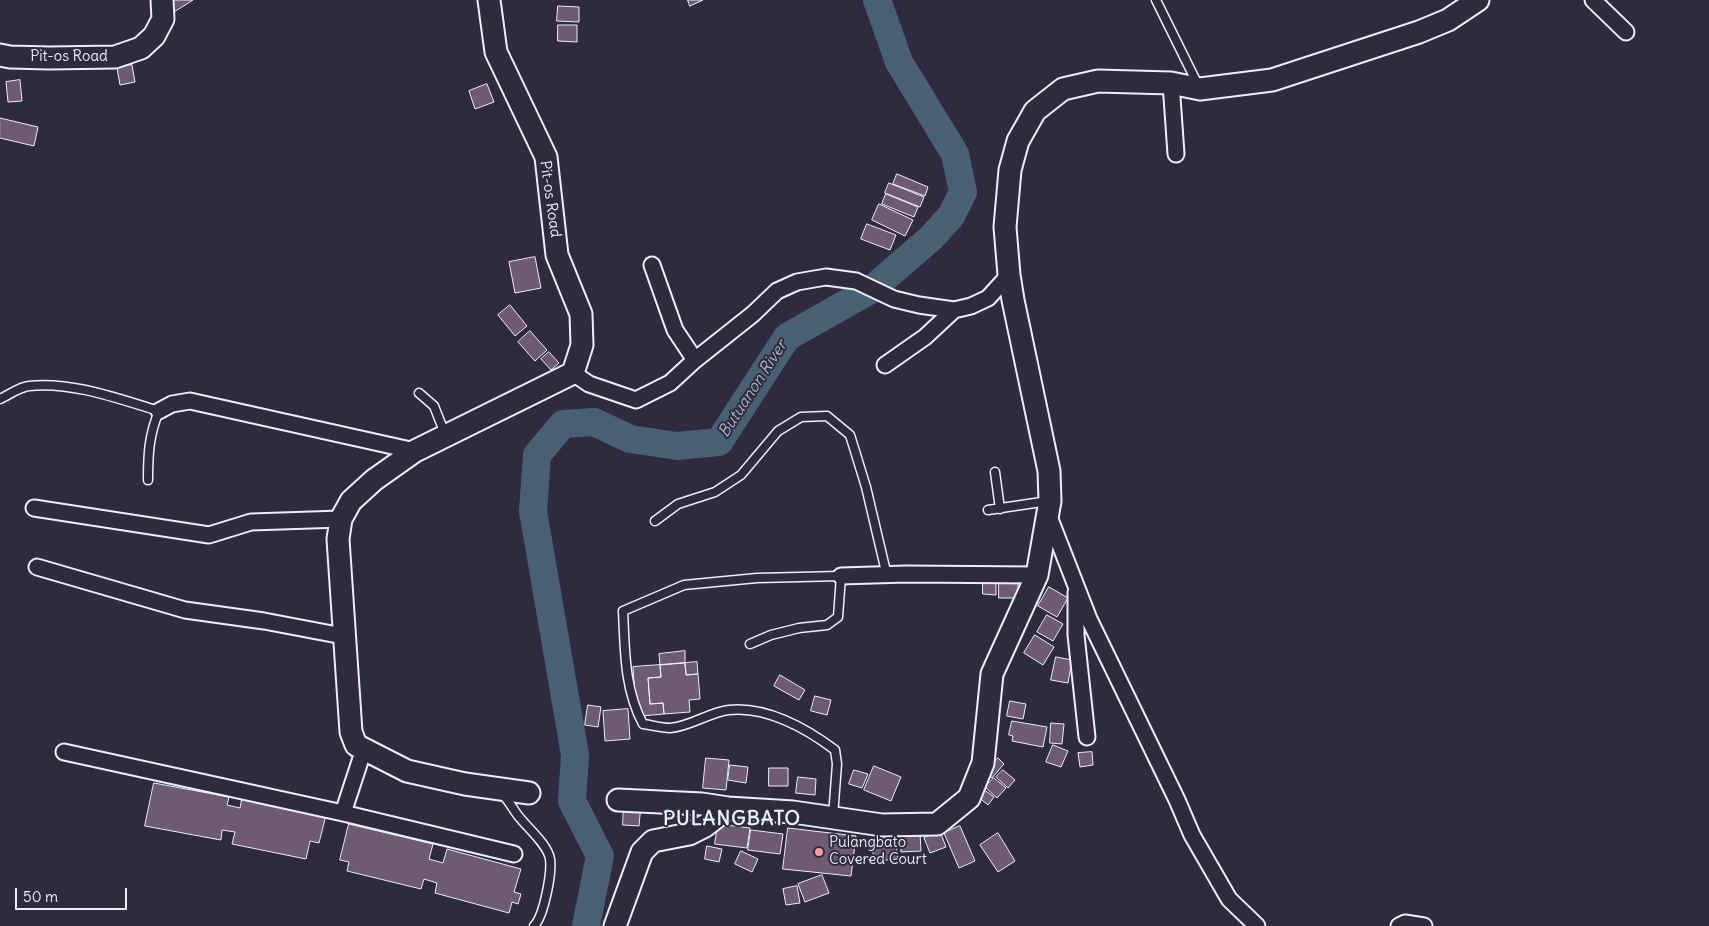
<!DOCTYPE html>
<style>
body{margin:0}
#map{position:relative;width:1709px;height:926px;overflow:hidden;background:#2f2a3d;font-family:Delius,sans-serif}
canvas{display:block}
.scale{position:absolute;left:15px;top:888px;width:112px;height:22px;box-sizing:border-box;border:2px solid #e8f1f8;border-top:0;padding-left:6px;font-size:15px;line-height:18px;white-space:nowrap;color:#e8f1f8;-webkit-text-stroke:4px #2f2a3d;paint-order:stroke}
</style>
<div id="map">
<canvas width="1709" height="926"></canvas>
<div class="scale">50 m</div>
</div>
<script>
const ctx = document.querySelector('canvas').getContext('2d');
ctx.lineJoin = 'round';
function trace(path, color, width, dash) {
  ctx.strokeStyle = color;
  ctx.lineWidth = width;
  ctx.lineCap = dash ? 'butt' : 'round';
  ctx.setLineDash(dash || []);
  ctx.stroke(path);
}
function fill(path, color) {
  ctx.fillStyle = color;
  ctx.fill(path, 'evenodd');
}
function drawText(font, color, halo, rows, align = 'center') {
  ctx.font = font + ' Delius,sans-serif';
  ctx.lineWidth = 4;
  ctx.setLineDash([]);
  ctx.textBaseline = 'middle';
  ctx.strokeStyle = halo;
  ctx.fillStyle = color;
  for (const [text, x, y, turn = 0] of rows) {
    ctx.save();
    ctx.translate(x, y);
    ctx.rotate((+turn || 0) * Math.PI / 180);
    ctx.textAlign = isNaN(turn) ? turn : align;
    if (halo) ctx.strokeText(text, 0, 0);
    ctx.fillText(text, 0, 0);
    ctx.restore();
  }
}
trace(new Path2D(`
 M586,926L600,856L572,801L575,755L533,511L537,455L563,424L594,422L630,439L677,446L719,442L787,337L872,289L931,238L951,216L963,192L955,154L899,62L877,0`), '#496074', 28);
const building = new Path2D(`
 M169,0H193L174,12L167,2Z
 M688,0H703L690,6Z
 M558,6L579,7V22L557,21Z
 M558,25H577V42L558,41Z
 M132,65L135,82L120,85L117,68Z
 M20,80L22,101L8,102L6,82Z
 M487,84L494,102L475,109L469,91Z
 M0,118L38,127L34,146L0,138Z
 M897,174L928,187L925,196L893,184Z
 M889,183L924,197L920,207L885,193Z
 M886,194L918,207L914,217L882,204Z
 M879,204L913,220L905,236L872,220Z
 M867,224L896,235L890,250L861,239Z
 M535,257L541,288L515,293L509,262Z
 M510,305L527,326L515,336L498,315Z
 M530,331L547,350L535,361L518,342Z
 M549,352L559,363L551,370L541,359Z
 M983,580H996V595L983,594Z
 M999,581H1018V598H999Z
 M1049,587L1068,598L1057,617L1038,606Z
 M1047,615L1063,624L1053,641L1037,632Z
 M1035,635L1054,647L1043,665L1024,653Z
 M685,651V663L660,665L659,654Z
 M1056,657L1072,660L1068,683L1051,680Z
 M697,662L698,674L686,675L685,663Z
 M685,663L686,675L698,674L700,699L689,700L690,712L664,714L663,703L650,704L648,678L661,677L660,665Z
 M660,665L661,677L648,678L650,704L663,703L664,714L641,716L635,696L633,667Z
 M780,675L805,690L799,700L774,686Z
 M815,696L831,700L827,715L811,711Z
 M1010,701L1026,704L1023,719L1007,716Z
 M588,705L601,707L598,727L585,725Z
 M628,709L630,739L605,741L603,711Z
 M1012,721L1047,727L1043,747L1012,741L1013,736L1009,735Z
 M1051,723L1064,724L1062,744L1050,743Z
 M1053,745L1068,751L1061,767L1046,762Z
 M1092,752L1093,765L1080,767L1078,753Z
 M706,758L729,760L726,790L703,788Z
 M998,758L1004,764L992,778L985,772Z
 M730,765L748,767L746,783L728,780Z
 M874,766L901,777L891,801L864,790Z
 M769,768H788V786H769Z
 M854,770L868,774L862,788L849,784Z
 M1003,770L1015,780L1008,788L996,777Z
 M798,777L816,779L815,795L796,793Z
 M994,778L1006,788L997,798L985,787Z
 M154,783L229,797L227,805L240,808L242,797L326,815L319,843L310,841L306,859L232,844L235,832L222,830L221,840L145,826Z
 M983,789L994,797L988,805L977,796Z
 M624,803L641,804L639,826L623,825Z
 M349,824L433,844L429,859L443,863L447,849L521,869L514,892L521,894L518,904L512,902L509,913L435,893L437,883L424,879L421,889L347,871L349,862L340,860Z
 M718,824L750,828L747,848L715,844Z
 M960,826L975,861L959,868L944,833Z
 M788,828L856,836L851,876L783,869Z
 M751,830L783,834L780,854L748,850Z
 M940,831L946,847L930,853L924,838Z
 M920,833L921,851L901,852L900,834Z
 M998,833L1015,861L998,872L980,845Z
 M895,836L898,859L874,861L871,839Z
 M707,846L722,849L719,862L705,859Z
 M741,851L758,859L752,872L735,864Z
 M822,875L829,893L805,902L798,884Z
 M797,886L800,903L786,905L783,889Z`);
fill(building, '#6e5a72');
trace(building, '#e8f1f8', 1);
const lane = new Path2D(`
 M1156,0L1198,85
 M419,393L434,406L445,434
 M0,399C9,395 19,387 29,386C71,381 119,399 159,411C149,435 148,454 148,480
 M995,472L1000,509
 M988,510L1048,501
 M655,521L678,504L715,492L741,475L778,431L801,417L827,416L850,435L866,487L887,576
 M750,644L771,635L799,628L827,625L838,617L841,576L757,578L684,585L623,611C625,649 624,689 643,724C651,725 661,728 670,728C689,727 710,712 729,710C766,706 806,728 835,750L837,764L833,816
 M501,793C509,800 513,810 520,818C528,828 548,845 550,859C552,873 544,916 534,926`);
const street = new Path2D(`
 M1593,0L1626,32
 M1171,83L1176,154
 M652,265L675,330L695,360
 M885,365L925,337L954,310
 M573,373L589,384L636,400L670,383L695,360L753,314L777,291L797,282L826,277L856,281L894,299L919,305L954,310L971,306L988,298L1009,275
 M159,411L172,404L190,401L415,451
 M34,508L209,535L251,522L341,519
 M1048,514L1089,619L1177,800L1192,835L1229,899L1257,926
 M37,567L185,610L264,621L343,636
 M841,576L906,574L1037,575
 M1076,592V635L1087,737
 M64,752L343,813L514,854
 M343,813L364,749
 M1399,926L1405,923L1424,926`);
const secondary = new Path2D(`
 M489,0L496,52L546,157L557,255L581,314L582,345L573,373L415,451L374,480L351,501L341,519L338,539L351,732L356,745L407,771L465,784L529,793
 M0,55L10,57L49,58L115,57L141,48L154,36L163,19L162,0
 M618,800L702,804L728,808L793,812L882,825L937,824L969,798L983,763L992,674L1037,575L1050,501L1049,471L1013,300L1009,275L1005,227L1010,170L1018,141L1035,111L1063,89L1098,81L1171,83L1200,89L1272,80L1419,32L1448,20L1478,0
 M615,926L642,852L653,841L689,834L705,826L728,808`);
trace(lane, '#e8f1f8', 11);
trace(street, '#e8f1f8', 19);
trace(secondary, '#e8f1f8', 25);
trace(lane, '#2f2a3d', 8);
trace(street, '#2f2a3d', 15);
trace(secondary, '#2f2a3d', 21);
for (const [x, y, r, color] of [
 [819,852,5,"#ff9aa2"]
]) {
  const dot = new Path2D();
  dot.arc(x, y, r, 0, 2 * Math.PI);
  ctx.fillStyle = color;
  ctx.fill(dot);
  trace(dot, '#2f2a3d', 2);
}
drawText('15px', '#e8f1f8', '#2f2a3d', [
 ["Pit-os Road",69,57],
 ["Pit-os Road",550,199,82]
]);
drawText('15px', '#e8f1f8', '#2f2a3d', [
 ["Pulangbato",829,843],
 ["Covered Court",829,860]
], 'left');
drawText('italic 16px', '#a8b7c3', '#2f2a3d', [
 ["Butuanon River",753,389,-57]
]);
ctx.letterSpacing = '1px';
drawText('bold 20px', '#e8f1f8', '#2f2a3d', [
 ["PULANGBATO",732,819]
]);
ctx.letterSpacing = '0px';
</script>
